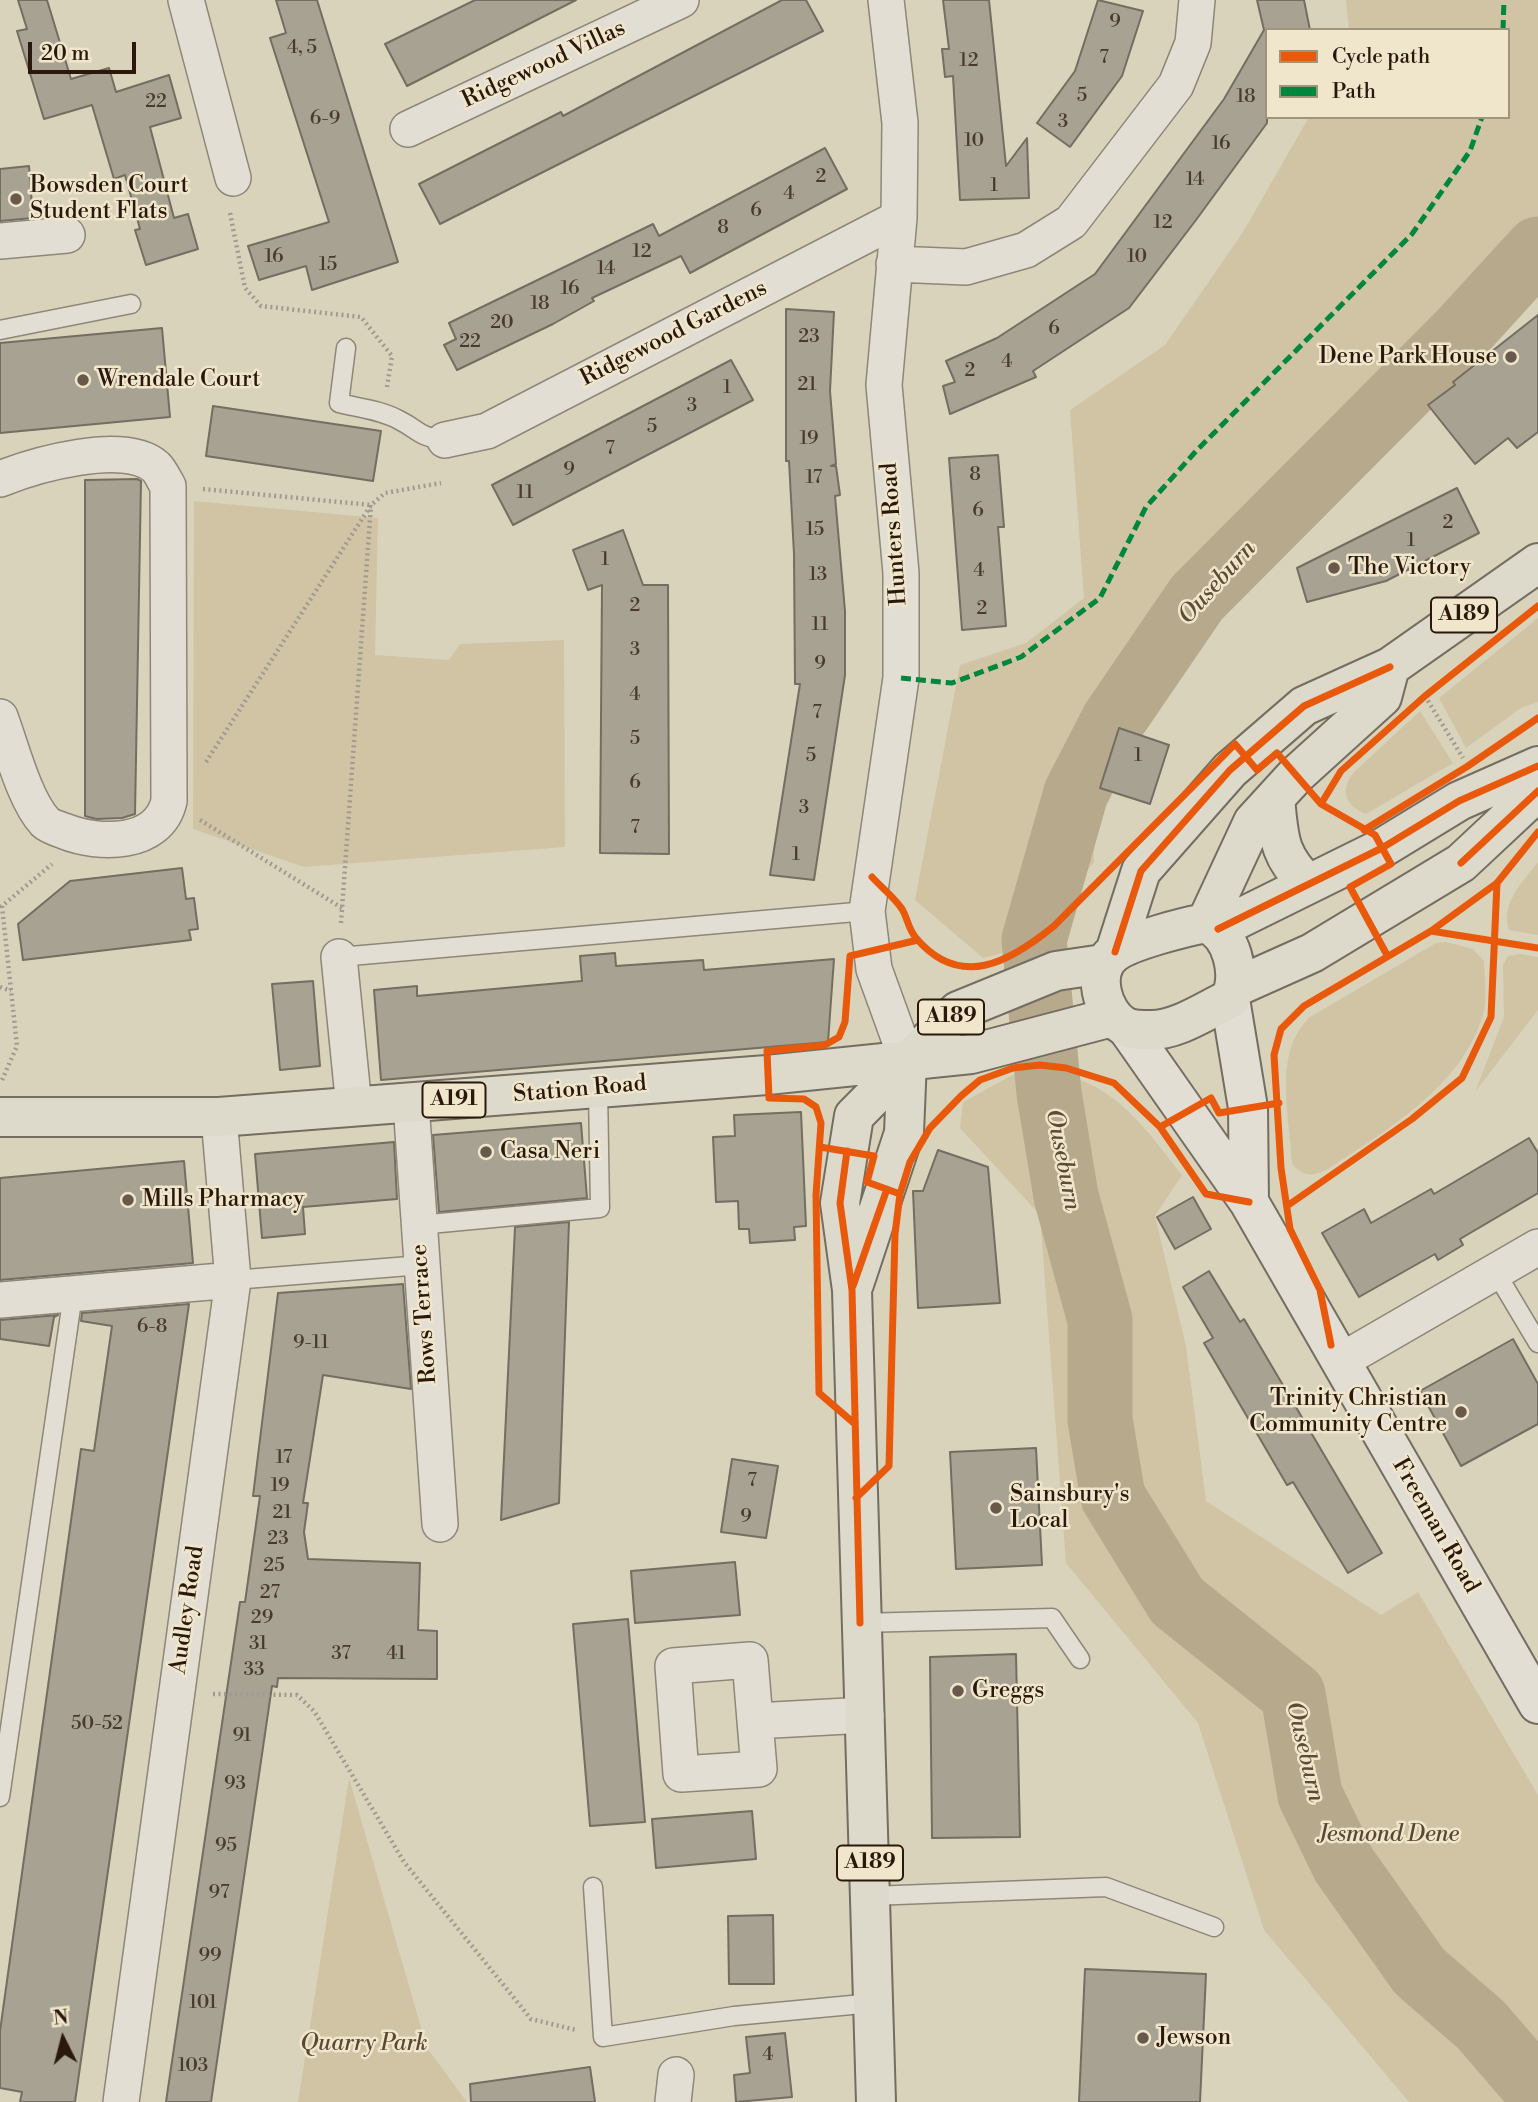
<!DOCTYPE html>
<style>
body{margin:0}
#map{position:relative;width:1538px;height:2102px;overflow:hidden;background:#dad3bc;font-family:"Libre Bodoni",serif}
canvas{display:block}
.legend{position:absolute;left:1265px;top:28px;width:245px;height:91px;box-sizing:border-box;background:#efe6cb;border:2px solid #a1947f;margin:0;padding:9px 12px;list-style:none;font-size:21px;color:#2b180c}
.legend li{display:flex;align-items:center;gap:14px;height:35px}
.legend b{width:35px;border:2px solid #a1947f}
.north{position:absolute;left:28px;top:2004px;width:70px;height:70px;-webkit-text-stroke:5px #efe6cb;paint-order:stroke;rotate:354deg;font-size:19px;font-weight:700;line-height:28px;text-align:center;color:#2b180c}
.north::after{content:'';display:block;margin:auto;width:24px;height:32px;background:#2b180c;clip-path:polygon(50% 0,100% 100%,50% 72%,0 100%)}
.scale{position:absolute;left:28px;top:42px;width:108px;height:32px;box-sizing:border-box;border:4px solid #2b180c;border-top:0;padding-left:9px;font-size:21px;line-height:24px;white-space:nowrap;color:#2b180c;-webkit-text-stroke:5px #efe6cb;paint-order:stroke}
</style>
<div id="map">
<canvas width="1538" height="2102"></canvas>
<ul class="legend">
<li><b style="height:9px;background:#e8590c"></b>Cycle path</li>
<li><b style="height:9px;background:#00873e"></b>Path</li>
</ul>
<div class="north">N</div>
<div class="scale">20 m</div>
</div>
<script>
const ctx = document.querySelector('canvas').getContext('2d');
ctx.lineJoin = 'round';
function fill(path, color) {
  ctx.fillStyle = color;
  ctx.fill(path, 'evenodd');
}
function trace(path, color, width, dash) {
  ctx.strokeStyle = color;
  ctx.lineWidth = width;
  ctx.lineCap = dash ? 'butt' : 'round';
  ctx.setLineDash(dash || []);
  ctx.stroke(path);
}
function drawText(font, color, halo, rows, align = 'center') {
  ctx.font = font + ' "Libre Bodoni",serif';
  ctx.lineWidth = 5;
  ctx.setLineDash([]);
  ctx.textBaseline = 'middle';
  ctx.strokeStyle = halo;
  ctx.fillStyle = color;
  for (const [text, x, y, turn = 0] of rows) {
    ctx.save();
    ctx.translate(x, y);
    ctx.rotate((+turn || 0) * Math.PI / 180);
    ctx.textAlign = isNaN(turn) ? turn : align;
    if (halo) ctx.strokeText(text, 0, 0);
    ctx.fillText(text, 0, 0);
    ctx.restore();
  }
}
fill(new Path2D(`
 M1346,0H1538V275L1263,549L1139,694L1091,789L1094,862L1065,897L1012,951L983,958L915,900L960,665L1026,643L1084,598L1070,410L1165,345L1243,232L1309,117H1508V30H1349Z
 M194,501L378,518L375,655L449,660L460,644L564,640L565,847L304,867L193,829Z
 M1538,618V702L1521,708L1466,748L1439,698Z
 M1420,711L1453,763L1366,814C1345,806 1340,791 1353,773Z
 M1538,862V935L1509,930C1500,904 1523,881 1538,862Z
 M1446,942L1473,949L1484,961C1484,978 1488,1000 1483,1015C1462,1086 1386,1131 1328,1169C1312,1177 1305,1177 1292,1164C1290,1117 1272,1052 1310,1017L1436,943Z
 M1521,954L1538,957V1010L1475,1092L1504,1017L1503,965L1508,956Z
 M1040,1071C1111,1077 1141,1123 1182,1175L1155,1216L1186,1346L1206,1501L1381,1615L1418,1592L1538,1795V2102H1409L1264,1930L1198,1723L1066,1563L1040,1215L960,1128L963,1102L1013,1075Z
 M349,1778L427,2048L467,2102H298Z`), '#d0c4a5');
trace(new Path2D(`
 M1538,249L1461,333L1197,598L1113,721L1076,793L1034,940L1049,1093L1066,1196L1100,1320V1420L1113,1497L1177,1601L1293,1694L1310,1795L1344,1865L1419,1971L1481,2025L1538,2091`), '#b6a98c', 65);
const building = new Path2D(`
 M18,0H47L71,79L109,68L116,92L169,75L181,118L150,127L174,218L188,214L198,249L146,265L135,230L140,229L125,175L114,179L92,105L44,119L17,31L27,29Z
 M276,0H317L398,262L312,290L306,266L259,280L248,246L329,222L270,38L286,33Z
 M475,0H576L407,86L385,44Z
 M782,0H806L823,31L440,224L419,184L561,112L563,116Z
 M943,0H989L1006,166L1027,138L1029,198L960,200L953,76L945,77L942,49H949Z
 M1098,0L1143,11L1122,76L1070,147L1037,123L1075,71Z
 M1257,0H1304L1310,30H1267V123L1196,220L1129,308L1033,371L1036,377L950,414L943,386L955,382L946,361L997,338L1095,274L1224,99L1264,30Z
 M825,148L847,189L690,273L681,256L592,298L594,301L553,324L457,370L444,345L456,339L449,323L653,224L659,236Z
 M29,166L33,218L0,221V169Z
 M786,309L834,312L830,391L836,464L831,466H836L840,495L835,496L845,611V675L814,880L770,875L800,684H795L794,554L789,461H786Z
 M1538,315V432L1517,448L1508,438L1475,464L1428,405L1455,385L1453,382Z
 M162,328L170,417L0,433V343Z
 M731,360L753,400L513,525L492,485Z
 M213,406L381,431L373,481L206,456Z
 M998,455L1004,527H998L1006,626L962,630L949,458Z
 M137,479L141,481L135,814L122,818L96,819L85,816V480Z
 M1457,488L1479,533L1386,581L1307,602L1297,568Z
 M623,530L643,585H668L669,854L600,853L602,585L588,590L573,550Z
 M1119,728L1169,745L1150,804L1100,788Z
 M182,868L186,899L194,898L198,929L189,930L191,940L23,960L18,924L70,881Z
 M615,953L616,966L703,960L704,970L834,959L828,1042L381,1080L374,990L417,986V996L582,981L580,956Z
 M313,981L320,1066L280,1070L272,984Z
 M801,1112L806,1226L794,1227L795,1240L750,1243L749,1229H739L738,1201L716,1202L713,1137L735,1136L734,1115Z
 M581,1123L587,1198L439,1212L433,1135Z
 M1529,1138L1538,1153V1193L1460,1239L1463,1245L1438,1260L1435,1254L1359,1297L1322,1233L1364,1209L1371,1223L1431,1189L1434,1194Z
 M394,1142L397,1199L303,1207L305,1234L262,1238L255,1154Z
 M938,1150L988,1167L1000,1303L918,1308L913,1191H923Z
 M184,1161L193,1263L0,1280V1178Z
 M1193,1197L1211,1229L1175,1249L1157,1217Z
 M569,1222L559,1503L501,1520L515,1227Z
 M1209,1271L1240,1322L1244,1319L1382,1553L1348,1573L1293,1482L1287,1485L1204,1343L1213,1338L1183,1287Z
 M403,1284L411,1389L323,1375L303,1503H308L304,1532L308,1559L420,1563L418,1630L437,1631V1679L278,1678L277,1687L272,1686L211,2102H166L240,1602H245L260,1496H253L278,1293Z
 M189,1304L75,2102H20L22,2092L0,2088V2031L81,1449L94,1451L112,1326L81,1321L82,1313Z
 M58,1315L54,1317L49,1346L0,1339V1320Z
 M1513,1339L1538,1384V1424L1461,1466L1420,1391Z
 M1036,1448L1042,1565L956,1569L950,1452Z
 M732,1459L778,1466L766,1538L721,1532Z
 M735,1562L740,1615L635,1623L631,1571Z
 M628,1619L645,1822L590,1826L573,1624Z
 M1016,1654L1020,1837L932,1838L930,1657Z
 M752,1811L756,1859L656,1868L652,1819Z
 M773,1915L774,1984H729L728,1916Z
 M1085,1969L1206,1974L1200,2102H1079Z
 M785,2033L792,2097L736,2102L734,2075L750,2073L746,2037Z
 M590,2067L595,2102H471L470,2084Z`);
fill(building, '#a8a292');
trace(building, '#746d61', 2);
const lane = new Path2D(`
 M0,330L131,304
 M346,348L339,403C359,408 381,410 399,420C421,431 416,436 445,440
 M339,957L867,911
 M419,1225L600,1208L598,1089
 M1495,1271L1538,1343
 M233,1280L422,1265
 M860,1623L1052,1618L1080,1659
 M0,1797L73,1294
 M593,1887L603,2037L734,2016L873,2003
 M871,1896L1106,1887L1214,1927`);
const street = new Path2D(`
 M186,0L233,178
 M886,0L900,123L899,218L884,385L901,573V678L867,911L874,969L907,1060
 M408,129L681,0
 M0,241L67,235
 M894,264L966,267L1026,250L1071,222L1176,85L1193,43L1197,0
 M445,440L487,431L899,218
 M0,479C35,465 125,439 156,467C161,472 164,480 168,486L169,801C159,846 99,845 64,831C58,829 49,826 45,822C24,799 11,746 0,717
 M339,957L354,1107
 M411,1103L440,1524
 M0,1300L233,1280
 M1341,1361L1538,1247
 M750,1660L759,1769L681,1774L673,1666Z
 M755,1721L866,1715
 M121,2102L233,1280L219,1117
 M673,2102L676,2075`);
const secondary = new Path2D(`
 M1230,999L1248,1108L1249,1202
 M1127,1028L1249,1202L1538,1704`);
const primary = new Path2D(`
 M1275,798C1279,838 1278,855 1308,884
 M1206,923C1232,934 1242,974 1230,999C1206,1010 1178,1030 1151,1030C1143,1030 1131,1030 1124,1026C1102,1013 1090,971 1114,953C1130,941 1184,927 1206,923Z
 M1206,923L1253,822L1296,775L1382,697L1390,667
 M1218,929L1382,848L1459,801L1538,766
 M1115,952L1141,871L1230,770L1304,706L1390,667L1538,563
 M1236,987L1312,953L1461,863L1538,791
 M0,1117H219L767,1075L971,1054L1112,1017
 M854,1284L904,1133L907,1060
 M876,2102L852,1290L840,1203L854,1116L958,1011L1056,971L1103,964`);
trace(lane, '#8d8778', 21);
trace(street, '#8d8778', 38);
trace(secondary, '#746d61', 42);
trace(primary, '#746d61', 42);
trace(new Path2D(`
 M230,213L245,288L261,306L361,317L392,356L387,387
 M203,489L371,505
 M1425,696L1463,758
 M206,762L371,505L385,493L441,483
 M200,820L342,908
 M341,923L371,505
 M0,987L11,991
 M2,1080L17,1046L2,906L52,864
 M213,1694L297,1695L314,1711L404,1862L531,2019L576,2030`), '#a09b92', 4.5, [2, 3.5]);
trace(lane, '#e2ded3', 18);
trace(street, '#e2ded3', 35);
trace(secondary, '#e2ded3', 38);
trace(primary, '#ddd9cb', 38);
trace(new Path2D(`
 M1503,30L1504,0
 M901,678L952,683L1021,657L1100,598L1146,507L1197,450L1412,234L1470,151L1482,117`), '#00873e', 5, [10, 5]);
trace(new Path2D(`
 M1321,804L1341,771L1425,696L1538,606
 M1364,830L1468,766L1538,718
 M1461,863L1538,791
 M872,877C881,887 895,898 902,909C908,919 908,929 916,938C961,991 1011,961 1054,926L1235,744L1257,770L1277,753L1321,804L1375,835L1391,864L1350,887L1387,955
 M1218,929L1382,848L1459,801L1538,766
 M1431,931L1497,883L1538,832
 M1115,952L1141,871L1230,770L1304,706L1390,667
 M1160,1127L1211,1098L1219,1113L1279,1103
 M820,1147L874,1156L867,1182L900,1194
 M847,1151L840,1203L852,1290L860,1623
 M1287,1206L1412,1119L1462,1078L1491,1017L1497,883
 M853,1286L887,1189
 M1331,1345L1320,1290L1290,1229L1281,1168L1274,1055L1281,1029L1304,1006L1431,931L1538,948
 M855,1424L819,1393L816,1195L821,1123L816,1107L804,1099L769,1098L767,1051L825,1045L839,1037L845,1022L850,956L918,940
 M856,1498L889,1466L895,1234L900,1194L910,1162L930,1128L961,1096L980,1080L1013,1068L1040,1065L1066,1068L1114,1083L1160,1127L1206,1194L1249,1202`), '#e8590c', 7);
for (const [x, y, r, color] of [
 [16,199,7,"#68594a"],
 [1511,357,7,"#68594a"],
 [83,380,7,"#68594a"],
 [1334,568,7,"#68594a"],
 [486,1152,7,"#68594a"],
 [128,1200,7,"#68594a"],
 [1461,1412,7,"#68594a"],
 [996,1508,7,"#68594a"],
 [958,1691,7,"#68594a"],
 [1143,2038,7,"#68594a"]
]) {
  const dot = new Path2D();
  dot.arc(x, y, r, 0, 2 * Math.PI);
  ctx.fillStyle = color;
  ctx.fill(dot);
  trace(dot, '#efe6cb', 2.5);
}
drawText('19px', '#4a3a2e', null, [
 ["9",1115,22],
 ["4, 5",302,48],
 ["7",1104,58],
 ["12",969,61],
 ["5",1082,96],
 ["18",1246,97],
 ["22",156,102],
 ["6-9",325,119],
 ["3",1063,122],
 ["10",974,141],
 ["16",1221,144],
 ["2",821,177],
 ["14",1195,180],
 ["1",994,186],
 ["4",789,194],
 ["6",756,211],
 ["12",1163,223],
 ["8",723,228],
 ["12",642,252],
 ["16",274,257],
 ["10",1137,257],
 ["15",328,265],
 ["14",606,269],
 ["16",570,289],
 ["18",540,304],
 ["20",502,323],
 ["6",1054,329],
 ["23",809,337],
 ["22",470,342],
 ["4",1007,362],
 ["2",970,371],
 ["21",807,385],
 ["1",727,388],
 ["3",692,406],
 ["5",652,427],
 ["19",809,439],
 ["7",610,449],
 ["9",569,470],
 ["8",975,475],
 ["17",814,478],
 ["11",525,493],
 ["6",978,511],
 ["2",1448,523],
 ["15",815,530],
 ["1",1411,541],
 ["1",605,560],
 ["4",979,571],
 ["13",818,575],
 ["2",635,606],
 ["2",982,609],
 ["11",820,625],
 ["3",635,650],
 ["9",820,664],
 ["4",635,695],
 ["7",817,713],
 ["5",635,739],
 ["5",811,756],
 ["1",1138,756],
 ["6",635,783],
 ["3",804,808],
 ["7",635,828],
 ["1",796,855],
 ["6-8",152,1327],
 ["9-11",311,1343],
 ["17",284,1458],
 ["7",752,1481],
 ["19",280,1486],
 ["21",282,1513],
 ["9",746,1517],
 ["23",278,1539],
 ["25",274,1566],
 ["27",270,1593],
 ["29",262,1618],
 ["31",258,1644],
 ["37",341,1654],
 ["41",396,1654],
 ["33",254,1670],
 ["50-52",97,1724],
 ["91",242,1736],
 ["93",235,1784],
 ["95",226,1846],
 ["97",219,1893],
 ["99",210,1956],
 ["101",203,2003],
 ["4",768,2055],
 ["103",193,2066]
]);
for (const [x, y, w] of [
 [1464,615,66],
 [951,1017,66],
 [454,1100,63],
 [870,1863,66]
]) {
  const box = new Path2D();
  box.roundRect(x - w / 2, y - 17.5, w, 35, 5);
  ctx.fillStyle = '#efe6cb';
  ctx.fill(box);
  trace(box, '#2b180c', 2);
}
drawText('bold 21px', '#2b180c', null, [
 ["A189",1464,615],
 ["A189",951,1017],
 ["A191",454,1100],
 ["A189",870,1863]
]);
drawText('23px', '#2b180c', '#efe6cb', [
 ["Ridgewood Villas",544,65,-25],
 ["Ridgewood Gardens",674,334,-27],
 ["Hunters Road",895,534,-94],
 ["Station Road",580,1090,-5],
 ["Rows Terrace",425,1314,-94],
 ["Freeman Road",1435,1526,60],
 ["Audley Road",188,1610,-82]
]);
drawText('23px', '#2b180c', '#efe6cb', [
 ["Bowsden Court",30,186],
 ["Student Flats",30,212],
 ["Dene Park House",1497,357,"right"],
 ["Wrendale Court",97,380],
 ["The Victory",1348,568],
 ["Casa Neri",500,1152],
 ["Mills Pharmacy",142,1200],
 ["Trinity Christian",1447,1399,"right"],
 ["Community Centre",1447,1425,"right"],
 ["Sainsbury's",1010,1495],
 ["Local",1010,1521],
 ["Greggs",972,1691],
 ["Jewson",1157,2038]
], 'left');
drawText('italic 23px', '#5a4834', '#efe6cb', [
 ["Jesmond Dene",1389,1835],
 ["Quarry Park",364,2044]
]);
drawText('italic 24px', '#5d4b37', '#efe6cb', [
 ["Ouseburn",1218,583,-48],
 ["Ouseburn",1062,1160,79],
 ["Ouseburn",1304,1752,77]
]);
</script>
